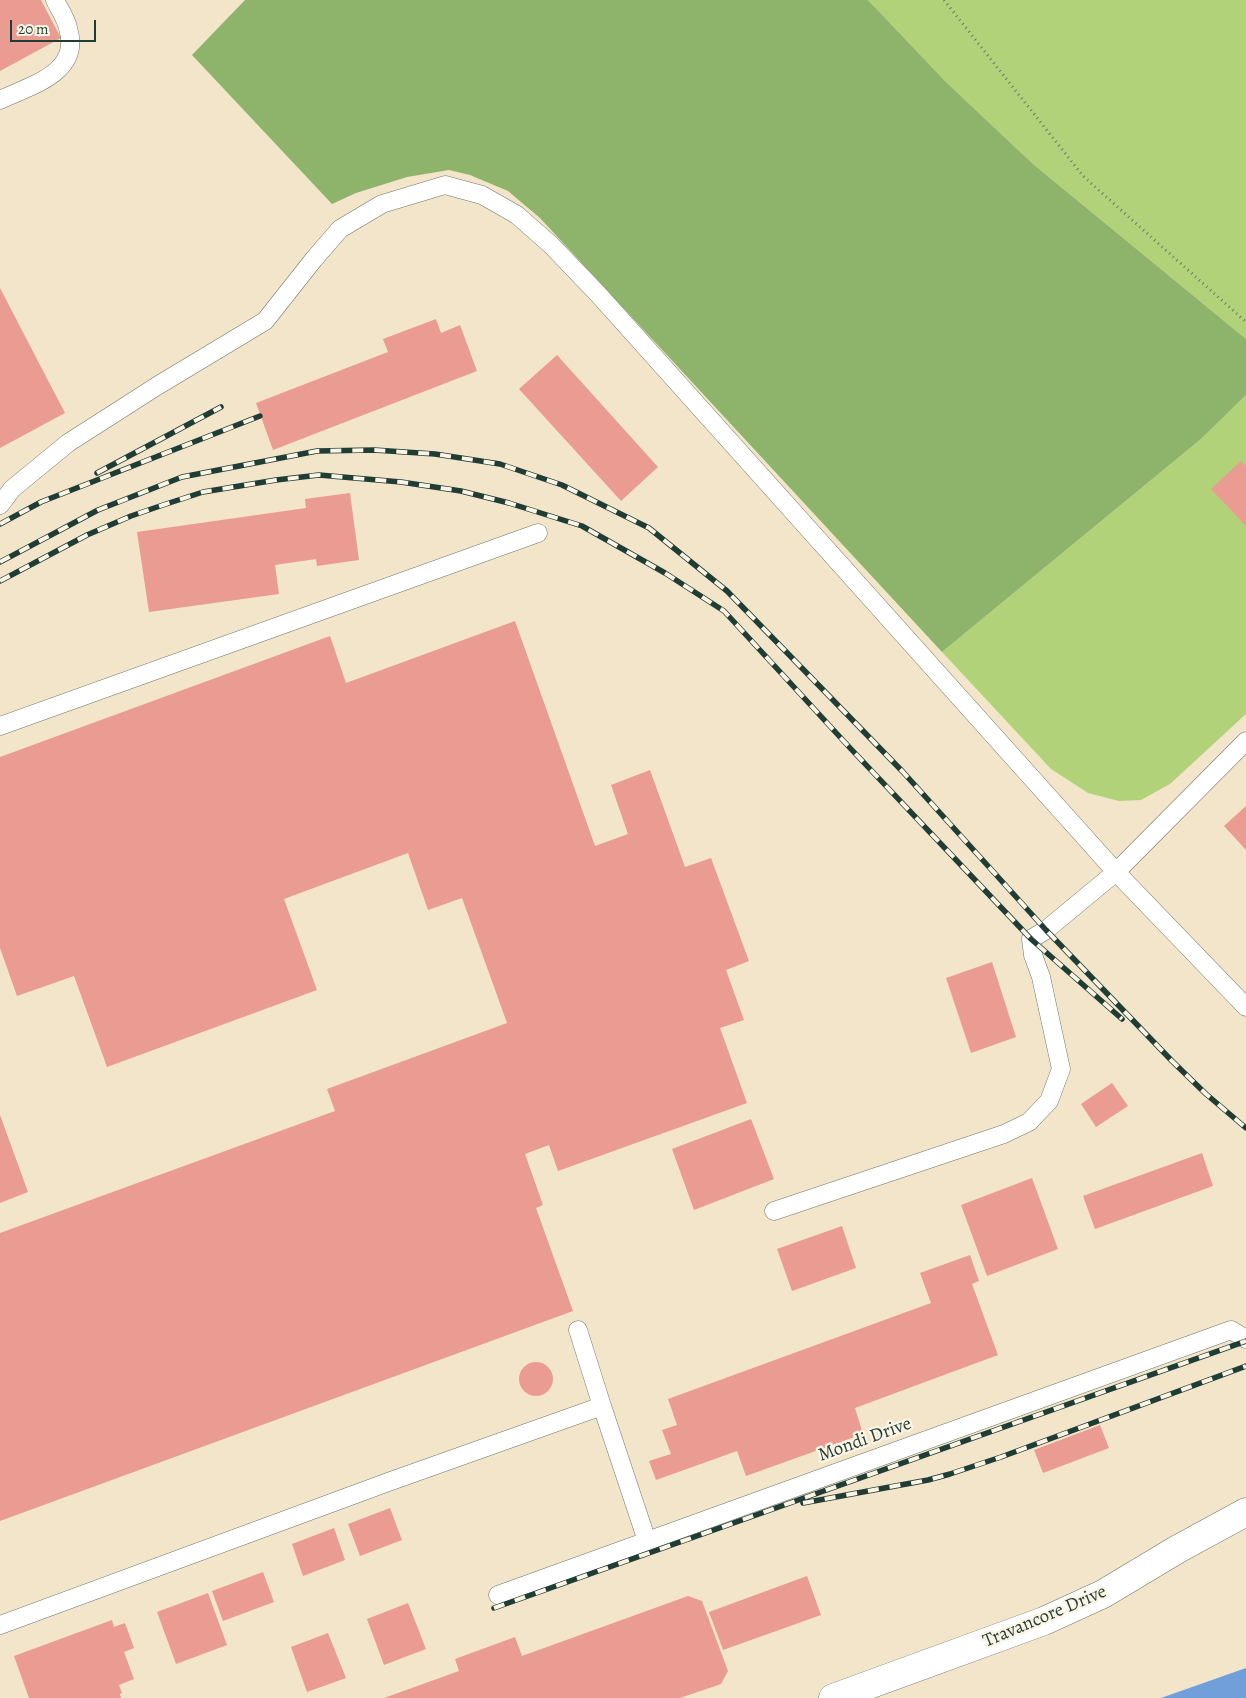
<!DOCTYPE html>
<style>
body{margin:0}
#map{position:relative;width:1246px;height:1698px;overflow:hidden;background:#f3e5c9;font-family:Alegreya,serif}
canvas{display:block}
.scale{position:absolute;left:10px;top:20px;width:86px;height:22px;box-sizing:border-box;border:2px solid #1f3d34;border-top:0;padding-left:6px;font-size:15px;line-height:18px;white-space:nowrap;color:#1f3d34;-webkit-text-stroke:4px #fcf5e5;paint-order:stroke}
</style>
<div id="map">
<canvas width="1246" height="1698"></canvas>
<div class="scale">20 m</div>
</div>
<script>
const ctx = document.querySelector('canvas').getContext('2d');
ctx.lineJoin = 'round';
function fill(path, color) {
  ctx.fillStyle = color;
  ctx.fill(path, 'evenodd');
}
function trace(path, color, width, dash) {
  ctx.strokeStyle = color;
  ctx.lineWidth = width;
  ctx.lineCap = dash ? 'butt' : 'round';
  ctx.setLineDash(dash || []);
  ctx.stroke(path);
}
function drawText(font, color, halo, rows, align = 'center') {
  ctx.font = font + ' Alegreya,serif';
  ctx.lineWidth = 4.5;
  ctx.setLineDash([]);
  ctx.textBaseline = 'middle';
  ctx.strokeStyle = halo;
  ctx.fillStyle = color;
  for (const [text, x, y, turn = 0] of rows) {
    ctx.save();
    ctx.translate(x, y);
    ctx.rotate((+turn || 0) * Math.PI / 180);
    ctx.textAlign = isNaN(turn) ? turn : align;
    if (halo) ctx.strokeText(text, 0, 0);
    ctx.fillText(text, 0, 0);
    ctx.restore();
  }
}
fill(new Path2D(`
 M868,0H1246V339L1033,164L946,82Z
 M1246,395V714L1170,784L1141,800L1119,801L1088,793L1051,769L942,652L1201,439Z`), '#b2d27a');
fill(new Path2D(`
 M245,0H868L946,82L1033,164L1246,339V395L1201,439L942,652L540,218L508,191L470,175L449,170L407,177L356,193L332,204L192,55Z`), '#8db46a');
fill(new Path2D(`
 M1246,1668V1698H1161Z`), '#709fd9');
fill(new Path2D(`
 M0,0H41L61,38L0,71Z
 M0,288L65,413L0,448Z
 M436,319L441,333L460,325L477,371L273,450L256,403L388,352L383,339Z
 M557,355L658,467L621,501L519,389Z
 M1241,461L1246,466V526L1211,489Z
 M350,493L359,560L317,566L316,559L275,565L279,594L149,612L137,532L306,508L305,499Z
 M515,621L595,846L628,834L611,785L650,770L685,867L711,858L749,961L726,970L744,1020L720,1028L747,1103L558,1171L549,1145L525,1154L543,1205L536,1208L573,1311L0,1521V1233L335,1111L327,1089L507,1023L462,898L428,910L408,853L284,899L317,990L107,1067L74,976L17,996L0,948V757L330,636L346,683Z
 M1246,806V850L1224,826Z
 M992,962L1016,1037L971,1053L946,978Z
 M1112,1083L1128,1106L1096,1127L1081,1104Z
 M0,1115L28,1192L0,1203Z
 M751,1119L774,1179L694,1210L672,1149Z
 M1202,1153L1213,1186L1095,1229L1083,1196Z
 M1032,1178L1058,1249L987,1276L961,1205Z
 M842,1226L856,1268L792,1291L777,1249Z
 M970,1255L979,1281L972,1284L998,1355L855,1408L863,1434L746,1476L737,1451L656,1480L649,1461L671,1454L662,1430L677,1425L668,1399L931,1303L920,1273Z
 M519 1379a17 17 0 1 1 34 0a17 17 0 1 1-34 0Z
 M1100,1425L1109,1448L1043,1473L1034,1450Z
 M390,1508L402,1540L360,1556L348,1524Z
 M334,1528L345,1560L303,1576L292,1544Z
 M263,1572L274,1602L223,1621L212,1591Z
 M807,1576L821,1615L723,1650L709,1612Z
 M208,1593L227,1645L176,1664L157,1612Z
 M688,1596L702,1601L728,1671L721,1684L680,1698H384L459,1671L455,1659L515,1637L522,1656Z
 M408,1603L426,1649L384,1665L367,1619Z
 M112,1620L114,1627L125,1623L134,1648L124,1652L134,1679L119,1685L122,1693L120,1694L121,1698H29L14,1656Z
 M328,1633L346,1678L307,1692L291,1647Z`), '#ea9b92');
const lane = new Path2D(`
 M0,100C31,85 82,73 68,28C66,18 59,9 55,0
 M0,505L12,489L68,443L157,386L265,321L314,259L340,229L382,204L445,185L482,195L517,215L551,245L598,294L1116,872L1246,1007
 M0,726L538,533
 M774,1211L1004,1134L1029,1122L1049,1101L1061,1069L1041,977L1033,955L1031,939L1046,930L1116,872L1246,741
 M578,1330L602,1406
 M498,1595L1231,1330L1246,1339
 M0,1625L391,1481L602,1406L647,1541`);
const street = new Path2D(`
 M833,1698L1044,1621L1103,1594L1178,1549L1246,1512`);
trace(lane, '#697868', 19);
trace(street, '#697868', 29);
trace(new Path2D(`
 M944,0L1083,176L1246,322`), '#697868', 3, [1, 4]);
trace(lane, '#fff', 18);
trace(street, '#fff', 28);
const rail = new Path2D(`
 M97,473L221,407
 M0,524L41,502L260,416
 M0,562L98,510L182,477L317,451L374,450L435,454L500,464L562,485L649,528L727,591L903,772L1046,930L1172,1061L1206,1094L1246,1128
 M0,581L87,535L131,516L163,505L203,492L276,480L319,475L401,482L461,491L509,503L582,526L665,573L724,611L851,749L1031,939L1122,1019
 M803,1503L928,1480L950,1474L1001,1457L1246,1366
 M494,1608L1246,1341`);
trace(rail, '#1f3d34', 5.5);
trace(rail, '#fcf5e5', 4, [11]);
drawText('19px', '#1f3d34', '#fcf5e5', [
 ["Mondi Drive",865,1440,-20],
 ["Travancore Drive",1045,1617,-23]
]);
</script>
